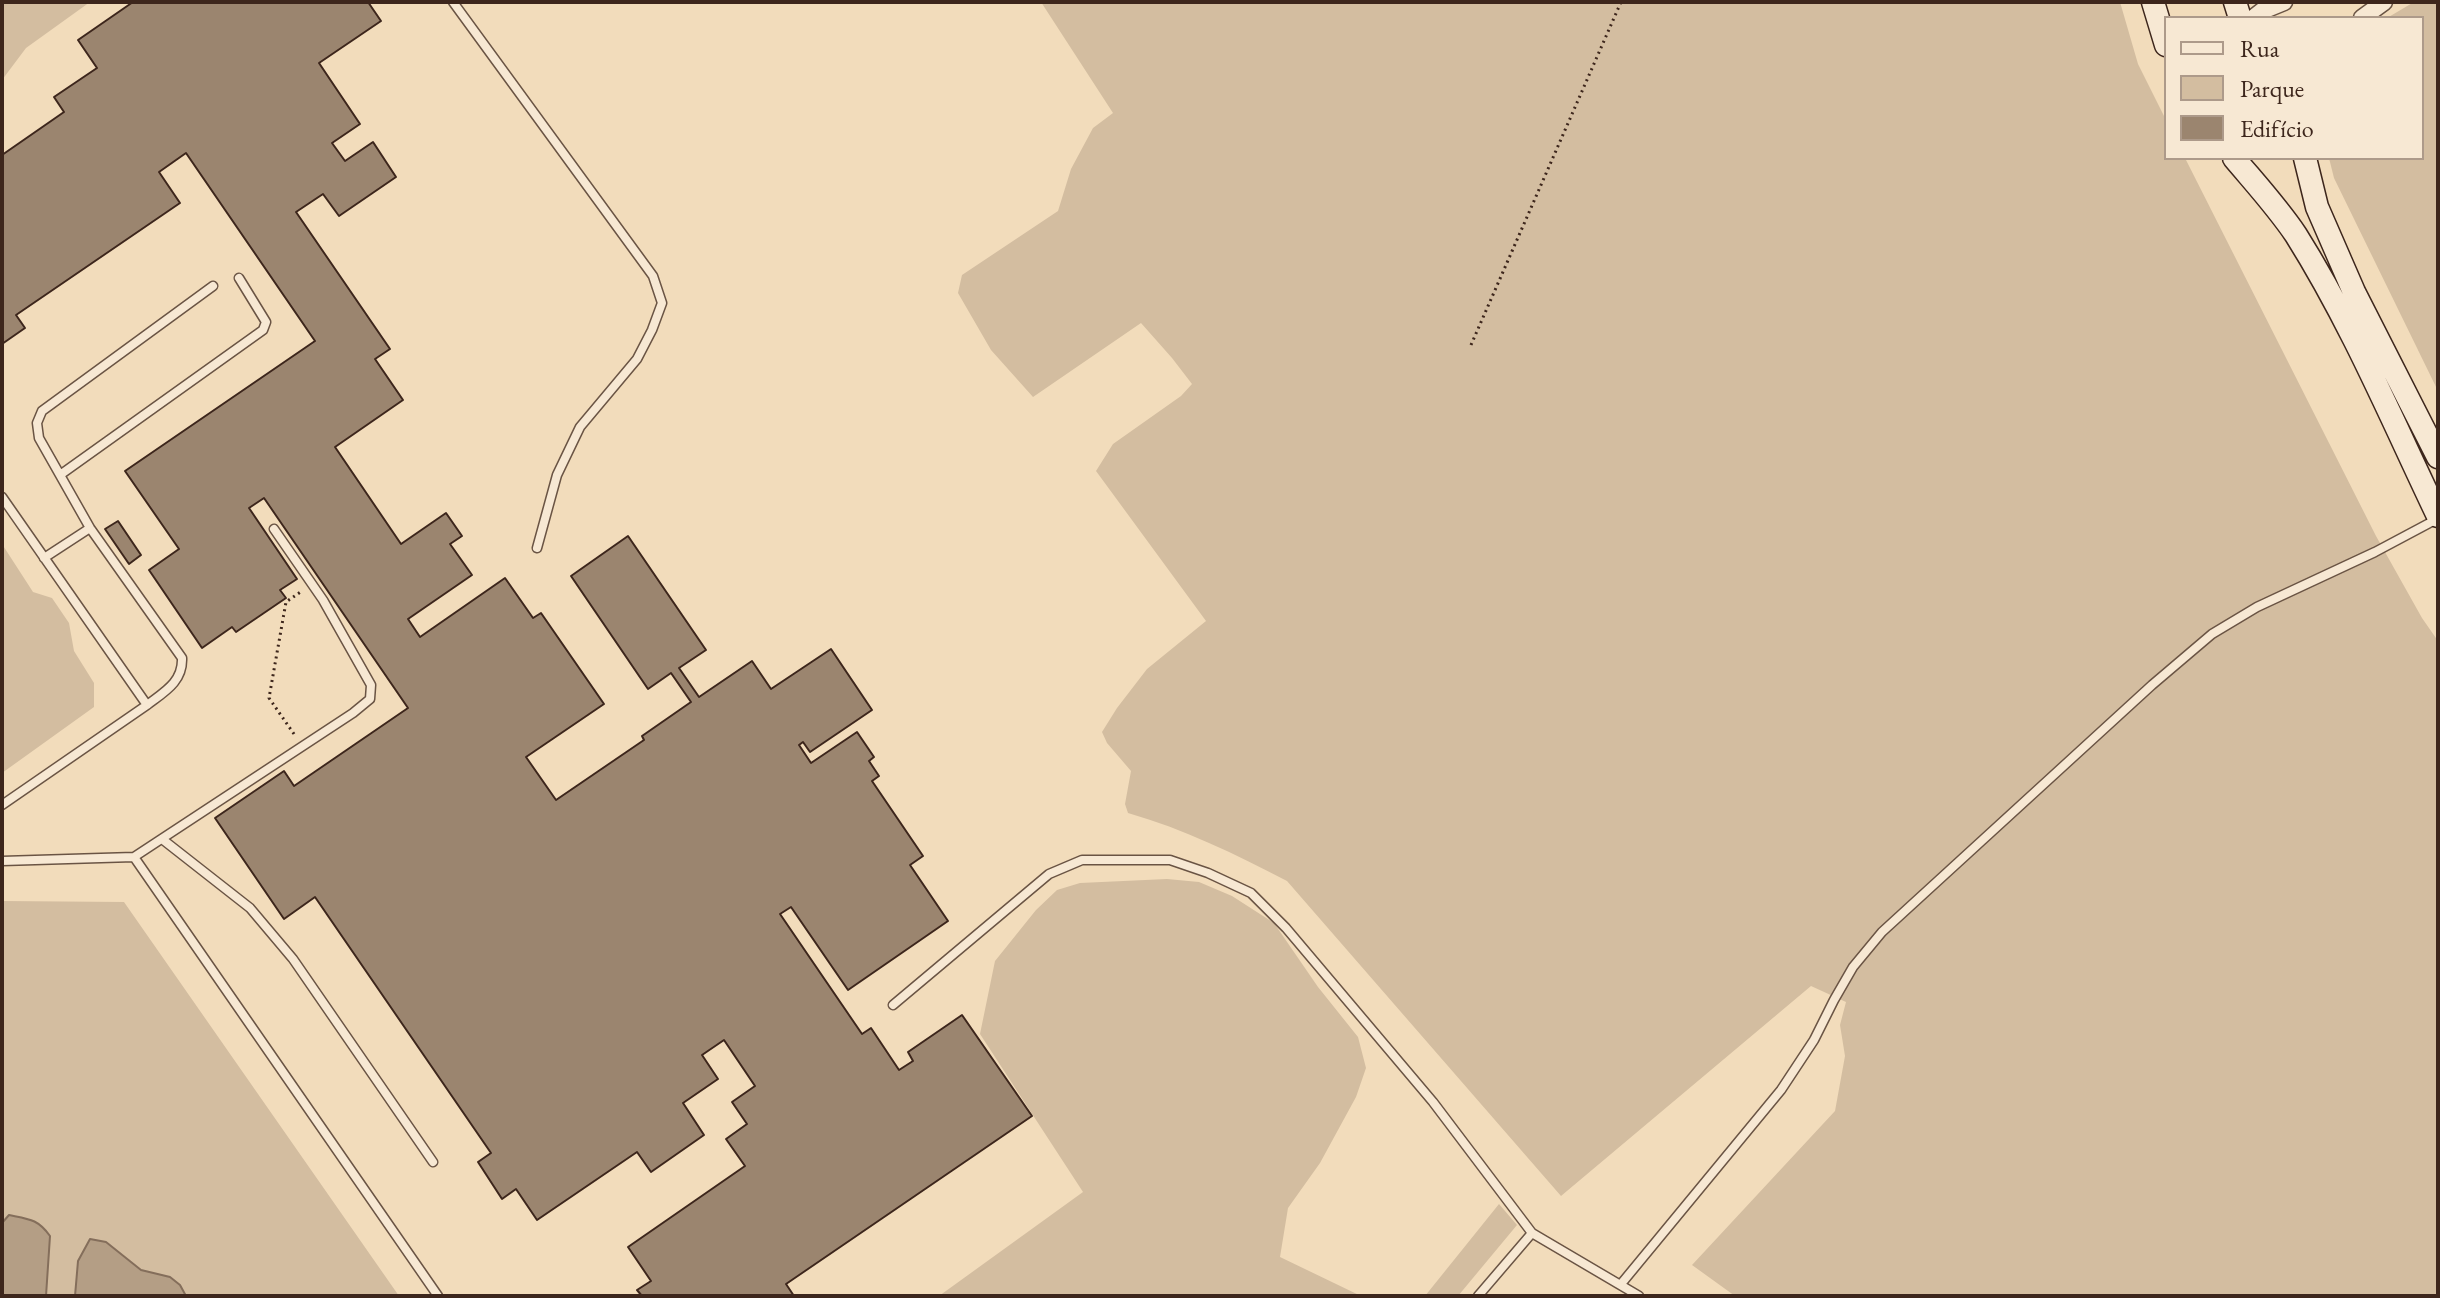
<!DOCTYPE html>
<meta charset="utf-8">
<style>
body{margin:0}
#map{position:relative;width:2440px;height:1298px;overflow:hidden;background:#f2dcbb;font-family:"EB Garamond",serif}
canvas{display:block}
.frame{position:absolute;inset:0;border:4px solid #3d261c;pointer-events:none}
.legend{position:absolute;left:2164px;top:16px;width:260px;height:144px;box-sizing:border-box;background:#f7e8d3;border:2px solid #ad9a8a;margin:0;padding:10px 14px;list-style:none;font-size:24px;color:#3d261c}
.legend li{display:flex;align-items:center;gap:16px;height:40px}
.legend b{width:40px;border:2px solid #ad9a8a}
</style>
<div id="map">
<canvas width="2440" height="1298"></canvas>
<div class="frame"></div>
<ul class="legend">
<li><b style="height:10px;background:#f7e8d3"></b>Rua</li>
<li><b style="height:22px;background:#d3bda0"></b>Parque</li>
<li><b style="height:22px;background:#9b856f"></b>Edifício</li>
</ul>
</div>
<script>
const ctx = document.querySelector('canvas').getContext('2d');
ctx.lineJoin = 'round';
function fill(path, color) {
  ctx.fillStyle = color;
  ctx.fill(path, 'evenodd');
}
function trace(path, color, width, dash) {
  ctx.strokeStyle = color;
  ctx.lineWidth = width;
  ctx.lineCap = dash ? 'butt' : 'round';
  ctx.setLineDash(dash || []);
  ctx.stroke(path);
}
fill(new Path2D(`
 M2,2H90L26,48L2,80Z
 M1041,2H2120L2138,64L2166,120V158H2185L2376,536L2422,618L2438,641V1296H1735L1692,1265L1835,1111L1845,1056L1840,1025L1846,1002L1811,986L1561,1196L1287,881C1235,854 1184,829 1128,813L1125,804L1131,771L1107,743L1102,732L1117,708L1147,669L1206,621L1096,471L1113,444L1181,396L1192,384L1172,358L1141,323L1033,397L991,350L958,293L962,275L1058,211L1071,169L1093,128L1113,113Z
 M2414,2H2438V391L2334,178L2329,158H2422V18H2387Z
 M2,544L33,592L52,598L69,623L74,651L94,683V707L2,773Z
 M1167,879L1199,882L1232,896L1274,923L1318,987L1358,1037L1366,1068L1356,1097L1320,1163L1288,1208L1280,1257L1361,1296H939L1083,1192L980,1034L995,961L1036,910L1057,890L1080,883Z
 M2,901L124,902L399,1296H186C171,1270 164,1281 142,1271C135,1267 128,1259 122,1254L76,1285L75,1296H46L50,1236L9,1216L2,1223Z
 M1499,1204L1517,1225L1458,1296H1425Z`), '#d3bda0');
const water = new Path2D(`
 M9,1215C29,1219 38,1219 50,1236L46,1296H2V1223Z
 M90,1239L106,1242L141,1270L170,1277L180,1285L186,1296H75L78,1261Z`);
fill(water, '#b49e85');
trace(water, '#846e5b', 2);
const building = new Path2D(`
 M133,2H368L381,21L319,63L360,124L332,143L345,161L373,142L396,177L339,216L323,194L296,212L390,349L375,359L403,400L335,447L401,544L446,513L462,536L450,544L472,575L408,619L420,637L505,578L533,618L541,613L604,704L526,757L556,800L644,740L642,736L691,702L671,673L648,689L571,576L628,536L706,650L679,668L699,697L752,661L771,689L831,649L872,710L810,752L803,742L799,745L811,763L857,732L874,757L869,761L879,776L872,781L923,856L910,865L948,921L848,990L791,907L780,914L862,1034L871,1028L899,1070L913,1061L908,1052L962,1015L1032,1116L786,1284L794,1296H642L637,1290L651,1281L628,1247L745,1166L726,1139L747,1124L732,1102L755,1086L724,1040L702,1055L718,1079L683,1103L704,1135L651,1172L637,1152L537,1220L516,1189L502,1199L478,1162L491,1153L315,897L284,919L215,818L284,771L294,786L408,708L264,498L249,508L297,579L280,590L286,598L236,632L232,627L202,648L149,570L179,549L125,471L315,341L186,153L159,172L180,203L16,315L25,328L2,344V155L64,112L54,97L97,68L78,40Z
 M118,521L141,555L129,564L105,529Z`);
fill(building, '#9b856f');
trace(building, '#3d261c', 2);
const lane = new Path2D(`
 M453,2L653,276L662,303L652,330L637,359L580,427L557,475L537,548
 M60,475L263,330L266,322L239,278
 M2,497L147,705L2,805
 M44,558L90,528
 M147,705C164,692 183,682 182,658L90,528L39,438L37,423L42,411L213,286
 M162,839L250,908L293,959L433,1162
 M134,857L438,1296
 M2,861L134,857L353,713L370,699L371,685L323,600L274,529
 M893,1005L1049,874L1082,860H1170L1208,873L1251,893L1286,928L1433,1102L1532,1233L1639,1296
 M1621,1284L1781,1090L1814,1040L1834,1000L1853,967L1882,932L2152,685L2212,634L2257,607L2375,552L2437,519
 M1478,1296L1532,1233`);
const street = new Path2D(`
 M2253,18L2262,11L2284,2
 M2362,18L2384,2`);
const secondary = new Path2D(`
 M2153,2L2166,45
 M2235,2L2240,18
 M2234,158C2255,183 2278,208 2296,235C2352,324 2393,422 2438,516
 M2305,158L2317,207L2354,292L2438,457`);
trace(lane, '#6a5444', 11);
trace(street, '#6a5444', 19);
trace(secondary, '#3d261c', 25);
trace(new Path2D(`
 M1471,345L1621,2
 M294,734L269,698L286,602L302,591`), '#3d261c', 3, [2, 4]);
trace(lane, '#f7e8d3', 8);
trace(street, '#f7e8d3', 16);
trace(secondary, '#f7e8d3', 22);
</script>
